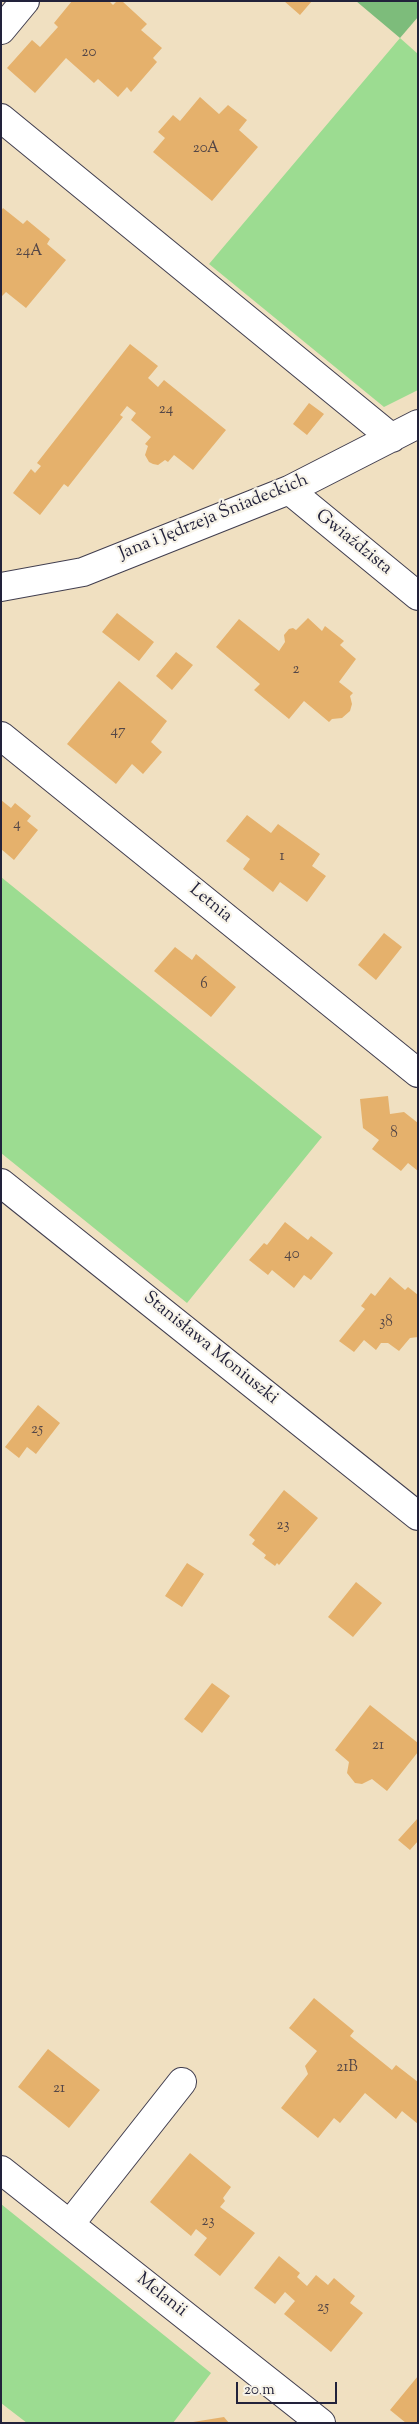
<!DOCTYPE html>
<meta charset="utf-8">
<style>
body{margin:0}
#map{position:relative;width:419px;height:2424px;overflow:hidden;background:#f0e0c1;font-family:"Sorts Mill Goudy",serif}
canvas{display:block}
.frame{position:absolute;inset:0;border:2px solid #22223b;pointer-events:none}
.scale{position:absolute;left:236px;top:2382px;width:101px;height:22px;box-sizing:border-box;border:2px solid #22223b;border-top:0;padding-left:6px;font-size:15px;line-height:18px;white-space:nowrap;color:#22223b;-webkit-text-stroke:4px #f7f3e8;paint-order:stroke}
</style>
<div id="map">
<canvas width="419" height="2424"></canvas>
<div class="frame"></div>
<div class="scale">20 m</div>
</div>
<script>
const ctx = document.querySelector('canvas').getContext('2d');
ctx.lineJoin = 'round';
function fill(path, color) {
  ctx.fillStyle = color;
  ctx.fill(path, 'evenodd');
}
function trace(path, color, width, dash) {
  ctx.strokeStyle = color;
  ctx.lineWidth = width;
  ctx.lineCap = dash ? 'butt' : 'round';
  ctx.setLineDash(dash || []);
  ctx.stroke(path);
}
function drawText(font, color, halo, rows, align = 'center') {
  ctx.font = font + ' "Sorts Mill Goudy",serif';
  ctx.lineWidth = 4.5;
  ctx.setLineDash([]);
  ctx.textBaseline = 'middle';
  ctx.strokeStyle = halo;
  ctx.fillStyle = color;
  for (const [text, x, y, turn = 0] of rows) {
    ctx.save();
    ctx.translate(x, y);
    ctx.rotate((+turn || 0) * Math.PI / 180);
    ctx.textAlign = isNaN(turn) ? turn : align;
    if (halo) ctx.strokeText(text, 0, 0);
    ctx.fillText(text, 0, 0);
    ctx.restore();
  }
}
fill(new Path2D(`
 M400,38L418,54V390L384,407L209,264Z
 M1,877L322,1137L187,1303L1,1153Z
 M1,2204L211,2373L173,2423H27L1,2403Z`), '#9cdc91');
fill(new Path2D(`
 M356,1H418V17L400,38Z`), '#7dbc7b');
fill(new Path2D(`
 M72,1H109L113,5L117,1H122L147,24L141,30L162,48L153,58L157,62L131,92L127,87L118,97L98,79L94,83L66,58L35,93L7,68L32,40L40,47L58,27L54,23Z
 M284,1H312L300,15Z
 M200,97L219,114L228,105L247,120L239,130L258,147L212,201L153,152L165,138L158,132L173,115L180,121Z
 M3,208L23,224L27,220L50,239L47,244L66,260L26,308L6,292L1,297V211Z
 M130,344L158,366L148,378L158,387L164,380L226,430L193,470L174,455L168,462L165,460L158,465L153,464L149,462L145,455L148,446L145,444L151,437L131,420L136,413L127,406L120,415L123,417L68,487L64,484L40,515L13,493L31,469L35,473L41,466L37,463Z
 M309,403L324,414L307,435L293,424Z
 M117,613L154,642L139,661L102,632Z
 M308,618L322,631L325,626L344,641L340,645L356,659L339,682L353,693L350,696L352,704L350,711L342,718L332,719L329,722L304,701L289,719L254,690L260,684L216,647L239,619L279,651L285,642L284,635L289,629L293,628L296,630Z
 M176,652L193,665L172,690L156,676Z
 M119,681L167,721L151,742L162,752L143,774L132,764L116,784L67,744Z
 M1,800L11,808L15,803L31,816L27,821L38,830L14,860L1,849Z
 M247,815L271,833L278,824L320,854L312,866L326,876L307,902L280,882L273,892L243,869L250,859L226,841Z
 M384,933L402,947L376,980L358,965Z
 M175,947L192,960L196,954L236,987L211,1017L154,971Z
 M388,1096L390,1114L404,1112L418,1123V1171L408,1163L401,1171L372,1149L379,1140L363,1128L360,1099Z
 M285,1222L308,1240L311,1236L333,1253L311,1280L304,1275L294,1288L272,1270L268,1275L249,1260L264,1243L267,1245Z
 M390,1277L405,1290L408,1287L418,1295V1337L410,1338L399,1351L388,1343H381L376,1350L364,1340L354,1352L339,1341L365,1309L361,1306L371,1293L375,1296Z
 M38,1405L60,1423L36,1454L27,1447L19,1458L5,1447Z
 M284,1490L318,1518L279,1565L277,1563L275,1566L264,1558L266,1555L252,1544L255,1540L249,1535Z
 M187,1563L204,1574L182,1607L165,1596Z
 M356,1582L382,1603L353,1637L328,1617Z
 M212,1683L230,1696L202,1733L184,1719Z
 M370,1705L418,1743V1752L387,1791L372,1779L362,1784L355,1783L347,1773L349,1762L335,1750Z
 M418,1818V1841L410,1850L398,1840Z
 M314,1998L354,2031L350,2036L392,2070L396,2065L418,2082V2124L402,2111L396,2119L365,2093L340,2123L334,2118L318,2138L281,2108L308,2074L305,2066L317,2051L289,2028Z
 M48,2049L100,2090L69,2128L18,2087Z
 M190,2153L231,2187L223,2198L225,2201L220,2207L255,2233L220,2276L194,2255L207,2238L196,2229L191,2236L150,2202Z
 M279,2256L300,2273L297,2277L307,2286L316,2275L328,2285L334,2278L355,2296L350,2303L363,2313L331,2352L284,2314L295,2301L285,2292L275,2304L254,2288Z
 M418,2376V2423H406L390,2410Z
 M224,2417L229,2423H193V2422Z`), '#e5b16c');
const minor = new Path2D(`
 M1,30L25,1
 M1,118L392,438
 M289,490L418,596
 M1,587L83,572L289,490L418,424
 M1,736L418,1073
 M1,1183L418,1516
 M1,2170L321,2423
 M70,2224L182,2082`);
trace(minor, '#413e4f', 30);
trace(minor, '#fff', 28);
drawText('15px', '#534647', null, [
 ["20",89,53],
 ["20A",206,149],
 ["24A",29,252],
 ["24",166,410],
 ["2",296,670],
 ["47",118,732],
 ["4",17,825],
 ["1",282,857],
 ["6",204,985],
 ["8",394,1134],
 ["40",292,1255],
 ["38",386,1323],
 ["25",37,1430],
 ["23",283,1526],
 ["21",378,1746],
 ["21B",347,2068],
 ["21",59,2089],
 ["23",208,2222],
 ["25",323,2308]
]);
drawText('18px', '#22223b', '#f7f3e8', [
 ["Jana i Jędrzeja Śniadeckich",214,518,-22],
 ["Gwiaździsta",353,543,39],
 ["Letnia",210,904,39],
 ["Stanisława Moniuszki",210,1349,39],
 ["Melanii",161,2296,38]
]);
</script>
